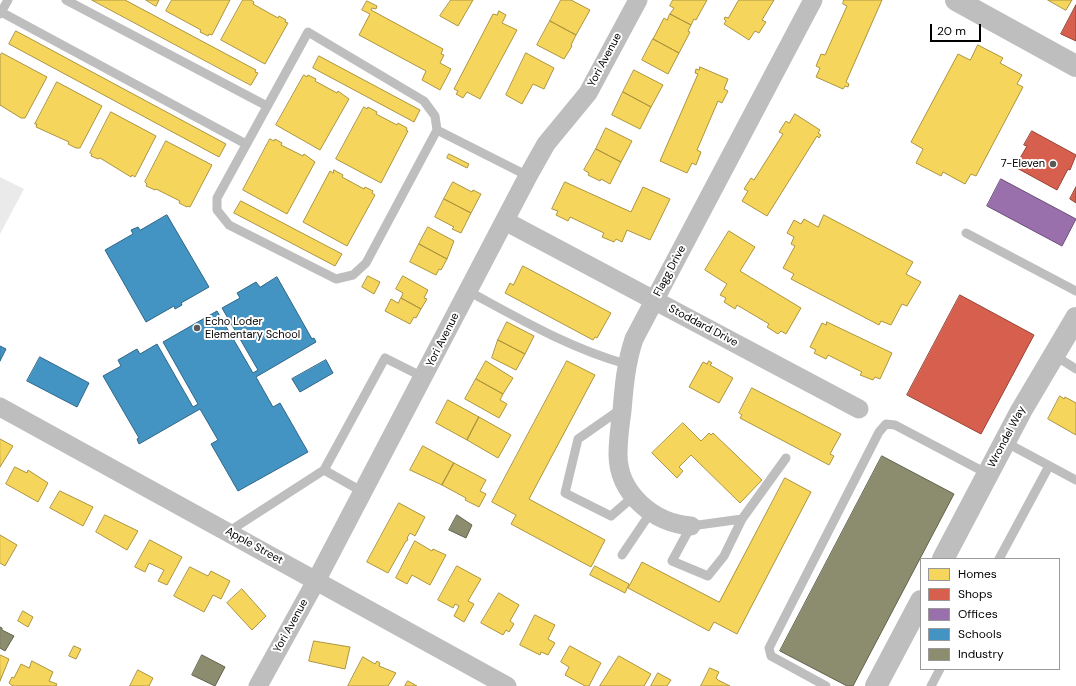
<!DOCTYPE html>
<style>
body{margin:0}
#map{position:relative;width:1076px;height:686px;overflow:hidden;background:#fff;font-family:"DM Sans",sans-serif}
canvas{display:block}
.legend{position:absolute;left:920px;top:558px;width:140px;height:112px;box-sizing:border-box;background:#fff;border:1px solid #999;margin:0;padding:5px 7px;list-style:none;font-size:12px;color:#000}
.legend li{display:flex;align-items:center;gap:8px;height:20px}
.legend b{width:20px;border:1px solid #999}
.scale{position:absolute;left:930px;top:24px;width:51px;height:18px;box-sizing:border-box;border:2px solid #000;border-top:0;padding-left:5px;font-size:12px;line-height:14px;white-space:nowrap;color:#000;-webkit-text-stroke:3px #fff;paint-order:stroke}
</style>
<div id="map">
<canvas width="1076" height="686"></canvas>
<ul class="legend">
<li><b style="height:11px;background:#f6d55c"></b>Homes</li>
<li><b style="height:11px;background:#d6604d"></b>Shops</li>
<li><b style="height:11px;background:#9970ab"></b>Offices</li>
<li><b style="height:11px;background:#4393c3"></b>Schools</li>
<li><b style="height:11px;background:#8c8c6e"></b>Industry</li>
</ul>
<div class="scale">20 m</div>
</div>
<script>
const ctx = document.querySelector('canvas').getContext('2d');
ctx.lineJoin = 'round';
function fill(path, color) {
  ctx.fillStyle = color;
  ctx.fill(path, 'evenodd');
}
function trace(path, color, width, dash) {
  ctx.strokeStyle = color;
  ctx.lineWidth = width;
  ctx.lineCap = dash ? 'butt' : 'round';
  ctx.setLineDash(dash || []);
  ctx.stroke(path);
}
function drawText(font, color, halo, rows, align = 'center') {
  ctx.font = font + ' "DM Sans",sans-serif';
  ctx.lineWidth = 4;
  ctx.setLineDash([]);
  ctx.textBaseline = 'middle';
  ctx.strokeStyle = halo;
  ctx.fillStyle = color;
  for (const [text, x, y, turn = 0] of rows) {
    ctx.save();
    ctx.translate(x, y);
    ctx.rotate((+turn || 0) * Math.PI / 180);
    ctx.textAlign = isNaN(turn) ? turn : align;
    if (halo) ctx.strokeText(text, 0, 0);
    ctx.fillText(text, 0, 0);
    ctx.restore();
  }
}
fill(new Path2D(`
 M0,177L24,189L0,234Z`), '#eaeaea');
const homes = new Path2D(`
 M92,0H125L256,70L255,72L258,73L251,85Z
 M146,0H159L156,6Z
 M172,0H230L212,35L209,34L208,36L200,32L201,30L166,11Z
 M243,0H251L254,2L253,4L278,18L279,16L286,20L285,22L288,23L265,64L221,40Z
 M451,0H473L458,26L440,16Z
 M561,0H571L590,10L576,35L550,21Z
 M673,0H707L696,20L694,19L691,25L670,14L674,8L670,6Z
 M739,0H774L762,20L766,22L759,33L755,31L749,40L724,24L726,21L724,19L725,17L728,18Z
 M844,0H882L846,82L849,84L848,87L845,86L843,89L816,77L820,68L816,66L821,54L825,55L847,6L843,4Z
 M1048,0H1072L1066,10Z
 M367,1L377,6L376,9L372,8L371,10L443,49L441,54L444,55L440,63L451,69L440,90L422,80L426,71L359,35L370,14L362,10Z
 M499,11L506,15L502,23L517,30L480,99L467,92L463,98L456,94L458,91L454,89L493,14L497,15Z
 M670,14L691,25L688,31L690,32L679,53L653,39L664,18L667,20Z
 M550,21L576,35L571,45L572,46L564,59L537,45Z
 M16,31L226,144L219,157L9,44Z
 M653,39L679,53L668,74L642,60Z
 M978,45L1003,58L1000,63L1022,75L1017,84L1023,87L976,176L971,174L965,184L943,172L941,176L916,163L923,149L911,142L958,54L970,60Z
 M2,53L47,77L25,118H21L0,105V56Z
 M526,53L554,68L544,89L533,84L522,104L506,95Z
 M319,56L420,110L414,122L313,68Z
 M700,67L728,79L724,89L728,91L722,103L718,101L697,150L701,152L696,165L692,163L687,173L660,161L698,74L695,73L696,69L699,70Z
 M634,70L663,85L651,107L623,92Z
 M304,75L307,77L308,75L316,79L315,81L337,93L338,91L349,99L320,150L276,125Z
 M57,82L102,106L80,148H76L68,144L69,142L36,127L37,124H35Z
 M623,92L651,107L640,129L612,115Z
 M364,107L367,109L368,107L377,112L376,114L397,125L398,123L407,128L406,130L408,131L381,183L336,159Z
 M111,112L156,136L135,177L132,175L131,177L100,158L98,159L91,156L92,154L90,153Z
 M795,114L820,130L818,133L821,135L819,138L817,136L767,216L742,201L748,191L744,189L751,178L754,180L783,134L779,132L786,121L789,123Z
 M606,128L632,141L621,162L596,149Z
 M270,139L274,141L275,139L282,143L281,145L303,156L304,154L315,162L287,214L243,190Z
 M166,141L212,165L190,207L188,206L187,207L179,203L180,201L156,189L155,190L146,186L147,184L145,182Z
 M596,149L621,162L610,184L601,179L600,181L588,175L589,173L584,170Z
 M449,154L469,164L467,168L447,158Z
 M334,170L343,175L342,177L364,189L365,187L373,191L372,193L375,195L347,246L303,222L330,171L333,173Z
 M453,182L472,192L473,190L481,194L471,213L444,199Z
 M565,182L631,212L643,187L670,199L650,240L627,230L622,242L616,239L614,242L602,237L604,233L570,217L568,221L556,215L558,211L552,209Z
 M444,199L471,213L461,233L452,229L454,227L435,217Z
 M241,201L342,254L335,266L234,213Z
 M824,215L913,262L906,274L921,282L907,306L902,304L891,325L881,321L879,325L791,279L794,274L783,268L795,246L791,244L794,237L787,233L794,220L801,224L804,219L818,227Z
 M428,227L454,241L447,259L419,244Z
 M729,231L755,247L740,271L801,308L786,334L781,331L778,334L767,327L769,324L737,305L735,309L724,302L726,298L720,295L727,284L705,270Z
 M419,244L447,259L441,270L439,269L436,275L410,262Z
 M523,266L611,313L597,338L595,337L593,340L505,293L510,283L513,285Z
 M368,276L380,282L374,294L362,287Z
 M403,276L428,290L424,298L427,299L421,309L401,298L403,293L396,289Z
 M401,298L421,309L416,318L414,317L410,324L385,311L391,299L398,303Z
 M507,322L534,336L525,354L498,340Z
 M827,322L892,353L880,379L875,377L873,380L860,375L862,372L828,355L826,359L814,353L816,350L810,347L822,323L826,325Z
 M498,340L525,354L516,370L492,358Z
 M486,361L513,378L503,394L476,379Z
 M567,361L595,375L529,499L605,540L591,567L511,524L516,515L492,502Z
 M709,361L712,363L710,365L733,378L719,403L689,387L703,362L707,364Z
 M476,379L503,394L500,400L507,404L499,418L465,399Z
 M752,388L841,434L830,454L834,456L829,465L740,418L742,415L739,413Z
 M1060,396L1064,399L1065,397L1076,403V435L1048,419Z
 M448,400L479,417L467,440L436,423Z
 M479,417L511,435L498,458L467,440Z
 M683,423L701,441L709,433L711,435L713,433L762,480L740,503L691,455L679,467L683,471L677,478L652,453Z
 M0,439L13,446L0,467Z
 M423,446L454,463L442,485L410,470Z
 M454,463L486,480L480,491L486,494L479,507L465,500L466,498L442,485Z
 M15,467L27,473L28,470L48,483L38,502L6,484Z
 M785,478L811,492L737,634L714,622L709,631L628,588L642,562L719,602Z
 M60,491L93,507L83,526L50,508Z
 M399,503L425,517L415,536L410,533L407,538L408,539L407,541H406L388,573L367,562Z
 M105,515L138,531L127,550L96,532Z
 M0,535L17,545L5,566L0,563Z
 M150,540L182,557L167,585L158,581L164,570L149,563L145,572L135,567Z
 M415,541L432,551L433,549L446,555L430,585L412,575L407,584L396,578Z
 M457,566L481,579L468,601L474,604L464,622L454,616L459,606L455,604L453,608L438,600Z
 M595,566L629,584L625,593L590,575Z
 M190,567L208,576L211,571L230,581L221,599L213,595L204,612L174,596Z
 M242,589L266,616L252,630L227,603Z
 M499,593L519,605L510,621L514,624L509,632L506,630L503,635L481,623Z
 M23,611L33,617L28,627L18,621Z
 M535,615L555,625L548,639L555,643L548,655L541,652L540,655L520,645Z
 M314,641L350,647L345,669L309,661Z
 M74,646L81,649L76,659L69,656Z
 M570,646L601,663L589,686H585L565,675L569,667L561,662Z
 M0,655L9,659L0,681Z
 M619,656L651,674L644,686H600Z
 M363,657L375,664L377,661L380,663L379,666L396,673L388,686H348Z
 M32,661L53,672L49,681L57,684L56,686H13L10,684L9,683L12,677L14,678L21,664L29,668Z
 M710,668L719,672L716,678L718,680L730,686H701Z
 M138,670L153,678L149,686H130Z
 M658,673L671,680L667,686H651Z
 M408,681L417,686H405Z`);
fill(homes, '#f6d55c');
trace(homes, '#ac9540', 1);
const shops = new Path2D(`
 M1076,5V41L1061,34Z
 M1032,131L1076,155L1070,170L1068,169L1057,190L1015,167L1027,146L1024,145Z
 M1076,187V203L1070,199Z
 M960,295L1034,335L981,434L907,395Z`);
fill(shops, '#d6604d');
trace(shops, '#964336', 1);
const offices = new Path2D(`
 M1001,179L1076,219L1062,246L987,206Z`);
fill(offices, '#9970ab');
trace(offices, '#6b4e78', 1);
const schools = new Path2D(`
 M167,215L209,287L181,303L182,305L175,309L174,306L146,322L105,250L133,234L131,230L138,227L140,230Z
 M277,277L312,339L314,338L316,342L256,377L273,407L280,403L308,452L238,491L211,444L218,440L200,409L139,444L137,439L139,438L103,376L121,366L118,360L137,349L140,354L157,344L193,407L198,404L163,342L217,311L253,373L258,370L222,308L240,298L237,293L256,282L260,287Z
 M0,346L6,349L0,361Z
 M40,357L89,383L77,407L27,381Z
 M326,360L333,373L300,392L292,379Z`);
fill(schools, '#4393c3');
trace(schools, '#2f6788', 1);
const industry = new Path2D(`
 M882,456L954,494L853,686H847L780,651Z
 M457,515L472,525L466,538L449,530Z
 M0,627L2,628V630L14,636L5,651L0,648Z
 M202,655L225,667L215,686L192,675Z`);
fill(industry, '#8c8c6e');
trace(industry, '#62624d', 1);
trace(new Path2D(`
 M66,0L267,106
 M1,12L246,144
 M0,14L8,0
 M308,32L424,101L435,116L437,130L366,263L353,275L336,279L229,225L217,210V198Z
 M437,130L528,176
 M966,233L1076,291
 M468,291C520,319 569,348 626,364
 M1054,355L1076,369
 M621,409L578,439L565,493L611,516L634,496
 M1005,442L1076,480
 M363,492L324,470L385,358L423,377
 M742,519L724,556L708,576L672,561L691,526L742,519L786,458
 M228,532L324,470
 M622,555L651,512
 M999,559L1049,466
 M826,686L771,656L769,648L879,432L886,424L895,425L988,474
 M931,686L940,669`), '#bebebe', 9);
trace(new Path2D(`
 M505,221L859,409
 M0,407L507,686
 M691,526C654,523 618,494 618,454C618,440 620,425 622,411C624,386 626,363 634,339L813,0
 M258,686L316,581L528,176L546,144L588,93L638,0`), '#bebebe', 19);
trace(new Path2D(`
 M956,0L1076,66
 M943,559L1021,411L1076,318
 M876,686L921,601`), '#bebebe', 22);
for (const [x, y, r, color] of [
 [1053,164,4,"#595959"],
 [197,328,4,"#595959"]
]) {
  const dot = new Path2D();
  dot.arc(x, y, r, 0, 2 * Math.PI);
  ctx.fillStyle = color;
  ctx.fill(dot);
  trace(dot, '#fff', 1.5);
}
drawText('11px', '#000', '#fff', [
 ["Yori Avenue",605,60,-62],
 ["Flagg Drive",670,271,-62],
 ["Stoddard Drive",703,326,28],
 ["Yori Avenue",443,340,-63],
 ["Wrondel Way",1007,437,-62],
 ["Apple Street",254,546,29],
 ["Yori Avenue",291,626,-61]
]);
drawText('11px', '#000', '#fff', [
 ["7-Eleven",1045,164],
 ["Echo Loder",205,322,"left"],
 ["Elementary School",205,335,"left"]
], 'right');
</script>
